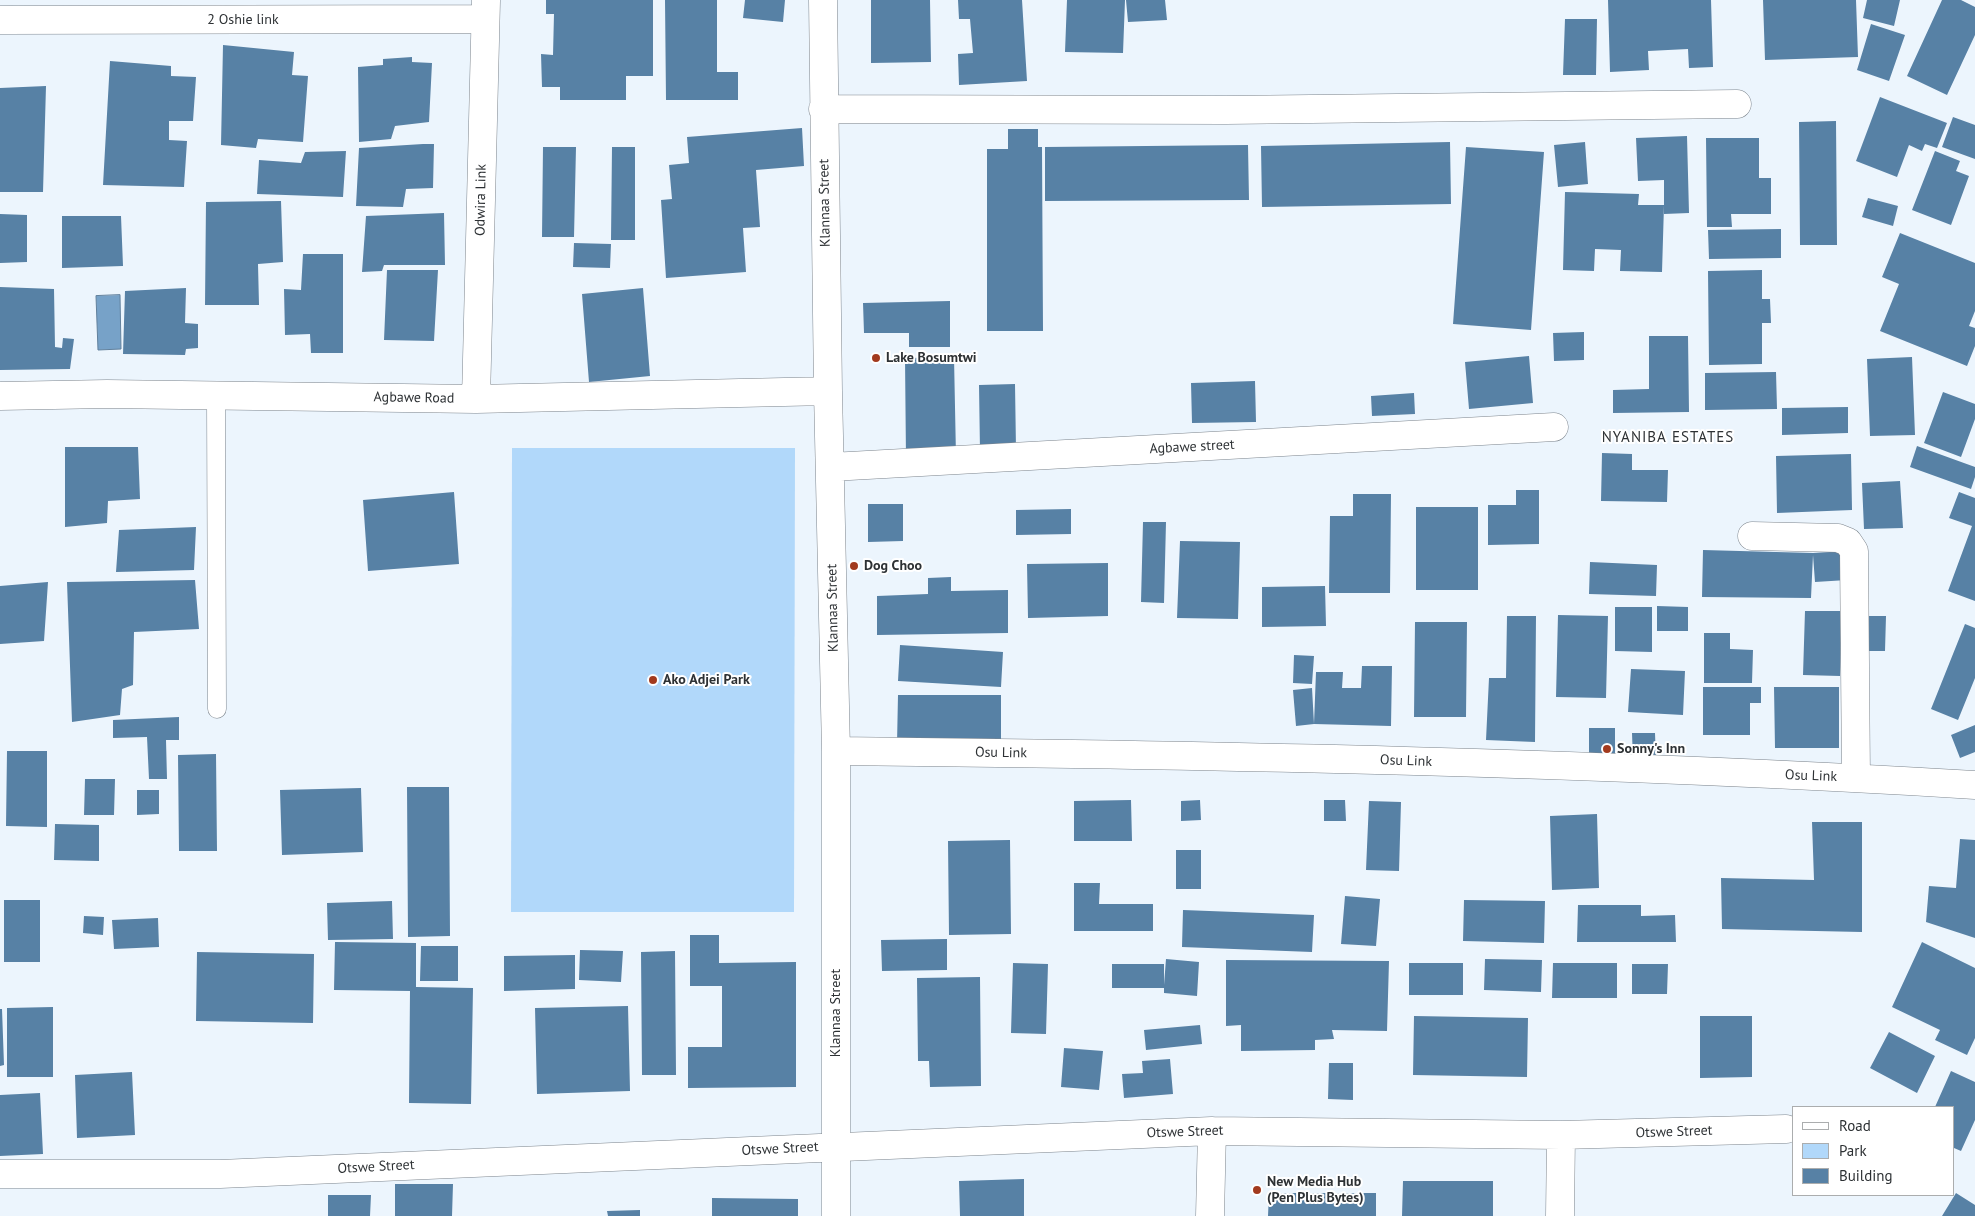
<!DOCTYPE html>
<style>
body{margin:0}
#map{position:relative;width:1975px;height:1216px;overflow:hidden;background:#ecf5fd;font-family:"PT Sans",sans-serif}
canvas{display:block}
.legend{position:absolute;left:1792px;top:1106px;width:162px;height:90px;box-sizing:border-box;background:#fff;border:1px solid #abadae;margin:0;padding:6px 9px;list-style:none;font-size:15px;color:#2d3134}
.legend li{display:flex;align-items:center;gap:10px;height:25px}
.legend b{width:25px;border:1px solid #abadae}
</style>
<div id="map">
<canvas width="1975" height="1216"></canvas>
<ul class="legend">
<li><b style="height:6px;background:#fff"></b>Road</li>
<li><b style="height:14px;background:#b1d8fa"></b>Park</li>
<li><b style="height:14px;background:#5781a5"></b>Building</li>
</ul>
</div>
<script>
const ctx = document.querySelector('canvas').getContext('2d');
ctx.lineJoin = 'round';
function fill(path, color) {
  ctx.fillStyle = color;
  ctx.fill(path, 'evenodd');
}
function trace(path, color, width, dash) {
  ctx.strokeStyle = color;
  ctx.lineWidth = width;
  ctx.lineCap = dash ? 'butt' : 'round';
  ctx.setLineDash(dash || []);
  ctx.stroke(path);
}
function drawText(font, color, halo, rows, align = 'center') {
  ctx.font = font + ' "PT Sans",sans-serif';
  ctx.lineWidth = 4;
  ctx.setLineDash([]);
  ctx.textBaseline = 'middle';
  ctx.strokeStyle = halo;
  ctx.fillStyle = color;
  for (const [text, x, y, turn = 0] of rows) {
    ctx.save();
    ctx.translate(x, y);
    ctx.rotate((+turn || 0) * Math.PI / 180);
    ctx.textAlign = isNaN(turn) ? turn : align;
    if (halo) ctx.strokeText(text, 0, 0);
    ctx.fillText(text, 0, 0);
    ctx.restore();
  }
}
fill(new Path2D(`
 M512,448H795L794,912H511Z`), '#b1d8fa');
const water = new Path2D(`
 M120,295L121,349L98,350L96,296Z`);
fill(water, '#77a2c8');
trace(water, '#61809c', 1);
fill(new Path2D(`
 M546,0H653V76H626V100H560V87H542L541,54L553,55L554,14H546Z
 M665,0H717V72H738V100H666Z
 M745,0H785L783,22L743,18Z
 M871,0H930L931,62L871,63Z
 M958,0H1022L1027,81L959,85L958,54L973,53L970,19H959Z
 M1067,0H1125L1123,53L1065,52Z
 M1126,0H1165L1167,20L1128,22Z
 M1608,0H1711L1713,67L1689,68L1688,49L1648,51L1649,70L1610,72Z
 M1763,0H1856L1858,57L1765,60Z
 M1867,0H1900L1894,26L1863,18Z
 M1942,0H1961L1975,7V35L1947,95L1907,76Z
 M1565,19H1597L1596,75H1563Z
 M1871,24L1905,35L1889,81L1857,70Z
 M223,45L294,52L292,75L308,76L303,142L258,139L256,148L221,145Z
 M412,57V62L432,63L429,122L395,126L391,139L359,142L358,67L383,65V59Z
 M110,61L171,66V76L196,77L193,121H169V140L187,141L184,187L103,185Z
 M46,86L43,192H0V88Z
 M1880,97L1947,123L1937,148L1925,144L1922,151L1909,145L1897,177L1856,161Z
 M1953,117L1975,125V159L1942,147Z
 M1836,121L1837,245H1800L1799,122Z
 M802,128L804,166L756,170L760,227L743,228L746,272L666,278L661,200L672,199L669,165L689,163L687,137Z
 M1008,129H1038V147H1042L1043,331H987V149H1008Z
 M1687,136L1689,213L1664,214V180L1638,181L1636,138Z
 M1706,138H1759V178H1771V214H1731L1732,227H1707Z
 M1450,142L1451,204L1262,207L1261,146Z
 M1585,142L1588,184L1558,187L1554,145Z
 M423,144H434L433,188L406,189L403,207L356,206L359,148Z
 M1248,145L1249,200L1045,201V147Z
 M543,147H576L574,237H542Z
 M612,147H635V240H611Z
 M1466,147L1544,152L1531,330L1453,324Z
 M346,151L343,197L257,194L259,160L301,163L305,152Z
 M1935,151L1960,161L1956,171L1969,176L1951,225L1912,210Z
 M1565,192L1639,194L1638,205H1664L1662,272L1620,271L1621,250L1595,249L1594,271L1563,270Z
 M1868,198L1898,206L1893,226L1862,217Z
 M281,201L283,262L258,264L259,305H205L206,202Z
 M444,213L445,265H384L382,271L362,272L366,216Z
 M0,214L27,215V262L0,263Z
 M62,216H121L123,266L62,268Z
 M1781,229V258L1709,259L1708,230Z
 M1900,233L1975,263V311L1969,326L1975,328V346L1967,366L1880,331L1899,284L1882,277Z
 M574,243L611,244L610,268L573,267Z
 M303,254H343V353H311L310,334L285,335L284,289L301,290Z
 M387,270H438L434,341L384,340Z
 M1762,270V299H1770L1771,323H1762V364L1709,365L1708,271Z
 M0,287L54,289L55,347L62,348L63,338L74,339L70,369L0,370Z
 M186,288L185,323L198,324V348L186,349L185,355L123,354L125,291Z
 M643,288L650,376L589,382L582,294Z
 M950,301V347H909V333H864L863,303Z
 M1584,332V360L1554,361L1553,333Z
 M1649,336H1688L1689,412L1613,413V390L1649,389Z
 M1529,356L1533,403L1469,409L1465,362Z
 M954,357L956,457L906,459L905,358Z
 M1912,357L1915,435L1870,436L1867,359Z
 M1776,372L1777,409L1705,410V373Z
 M1255,381L1256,422L1192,423L1191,383Z
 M1015,384L1016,450L980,451L979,385Z
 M1943,392L1975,404V419L1961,457L1924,443Z
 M1414,393L1415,414L1372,416L1371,396Z
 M1848,407V433L1782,435V408Z
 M1917,446L1975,467V477L1971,489L1910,467Z
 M65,447H138L140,499L108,501L107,523L65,527Z
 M1602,453L1632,454V470H1668L1667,502L1601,501Z
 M1851,454L1852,510L1777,513L1776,456Z
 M1900,481L1903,528L1864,529L1862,483Z
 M1516,490H1539V544L1488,545V505H1516Z
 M454,492L459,564L368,571L363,500Z
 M1959,492L1975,498V601L1948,591L1972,526L1949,518Z
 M1353,494H1391L1390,593H1329L1330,516H1353Z
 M868,504H903V541L868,542Z
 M1416,507H1478V590H1416Z
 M1071,509V534L1016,535V510Z
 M1143,522H1166L1164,603L1141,602Z
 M196,527L194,570L116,572L119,530Z
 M1180,541L1240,542L1238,619L1177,618Z
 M1703,550L1813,553L1846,551L1847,580L1815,582L1813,555L1811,598L1702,597Z
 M1590,562L1657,565L1656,596L1589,594Z
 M1108,563V616L1028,618L1027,564Z
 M951,577V591L1008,590V633L877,635V596L928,594V578Z
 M195,580L199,629L134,632L133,685L122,689L120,715L72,722L67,582Z
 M48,582L44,641L0,644V586Z
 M1325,586L1326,626L1262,627V587Z
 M1657,606L1688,607V631H1657Z
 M1615,607H1652V652L1615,651Z
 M1805,611H1842L1840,676L1803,675Z
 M1558,615L1608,616L1606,698L1556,697Z
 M1507,616H1536L1535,742L1486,740L1489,678H1506Z
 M1869,616H1886L1885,651H1868Z
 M1415,622H1467L1466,717H1414Z
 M1965,624L1975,628V678L1958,720L1931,709Z
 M1704,633H1730V649L1753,650L1752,683H1704Z
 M900,645L1003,652L1001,687L898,681Z
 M1294,655L1314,656L1312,684L1293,683Z
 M1362,666H1392L1391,726L1314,724L1316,672H1343L1342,688H1361Z
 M1631,669L1685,671L1683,715L1628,712Z
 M1703,687H1761V703H1750V735H1703Z
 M1774,687H1839V748H1775Z
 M1312,688L1314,724L1296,726L1293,690Z
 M898,695H1001V744H897Z
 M179,717V740H166L167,779H149L147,737L113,738V720Z
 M1975,725V752L1960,758L1951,735Z
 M1589,728H1615V759H1589Z
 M1632,733H1655L1656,761H1633Z
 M7,751H47V827L6,826Z
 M216,754L217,851H179L178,755Z
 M85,779H115L114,815H84Z
 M407,787H449L450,936L408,937Z
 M361,788L363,852L282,855L280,790Z
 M137,790H159V814L137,815Z
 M1131,800L1132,841H1074V801Z
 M1200,800L1201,820L1181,821V801Z
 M1324,800H1345L1346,821H1324Z
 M1369,801L1401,802L1399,871L1366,870Z
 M1597,814L1599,888L1552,890L1550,816Z
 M1812,822H1862V932L1722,929L1721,878L1814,880Z
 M55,824L99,825V861L54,860Z
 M1960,839L1975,840V938L1926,922L1929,886L1956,888Z
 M1010,840L1011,934L949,935L948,841Z
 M1176,850H1201V889H1176Z
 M1074,883H1100L1099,904H1153V931H1074Z
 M1345,896L1380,899L1376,946L1341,944Z
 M4,900H40V962H4Z
 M1464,900L1545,901L1544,943L1463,941Z
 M392,901L393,939L328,940L327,903Z
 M1578,905H1641V916L1675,915L1676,942H1577Z
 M1183,910L1314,915L1312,952L1182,947Z
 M84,916L104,917L103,935L83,933Z
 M158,918L159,947L114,949L112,920Z
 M690,935H719V963L796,962V1087L688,1088V1047H722V986H690Z
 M947,939V970L882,971L881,940Z
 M335,942L416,943V987L473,988L471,1104L409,1103L410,991L334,990Z
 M1922,942L1975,968V1038L1967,1055L1935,1040L1940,1030L1892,1007Z
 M421,946H458V981H420Z
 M580,950L623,951L621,982L579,980Z
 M675,951L676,1075H642L641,952Z
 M197,952L314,954L313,1023L196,1021Z
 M575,955V989L504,991V956Z
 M1166,959L1199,962L1197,996L1164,993V988H1112V964H1164V985Z
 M1485,959L1542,960L1541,992L1484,990Z
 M1226,960L1389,961L1387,1031L1332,1030L1334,1039L1315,1040V1050L1241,1051V1025L1226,1026Z
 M1013,963L1048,964L1046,1034L1011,1033Z
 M1409,963H1463V995H1409Z
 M1553,963H1617V998H1552Z
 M1632,964H1668L1667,994H1632Z
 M980,977L981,1086L930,1087L929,1061H918L917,978Z
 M628,1006L630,1091L537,1094L535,1008Z
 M53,1007V1077H7V1008Z
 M0,1009H2L4,1065L0,1066Z
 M1414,1016L1528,1018L1527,1077L1413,1075Z
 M1700,1016H1752V1077L1700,1078Z
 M1200,1025L1202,1044L1146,1050L1144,1030Z
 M1889,1032L1935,1056L1917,1093L1870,1068Z
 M1064,1048L1103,1051L1099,1090L1061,1087Z
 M1170,1059L1173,1094L1124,1098L1122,1074L1143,1073L1142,1061Z
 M1329,1063H1353V1100L1328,1099Z
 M1951,1071L1975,1082V1120L1961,1151L1954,1148V1107H1935Z
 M132,1072L135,1135L77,1138L75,1075Z
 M40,1093L43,1154L0,1156V1095Z
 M1024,1179V1216H960L959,1181Z
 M1403,1181H1493V1216H1402Z
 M395,1184H453L452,1216H395Z
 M1269,1193H1376V1216H1268Z
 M1956,1193L1975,1205V1216H1942Z
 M328,1195H371L370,1216H328Z
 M712,1198L798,1199V1216H712Z
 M640,1210V1216H608L607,1211Z`), '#5781a5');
const lane = new Path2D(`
 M216,395L217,709`);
const street = new Path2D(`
 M823,0L828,391L836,751V1216
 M0,20L485,19
 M823,109L1226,110L1737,104
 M0,396L107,394L476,399L828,391
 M476,399L486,1
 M831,467L1554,427
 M1752,536L1838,538L1848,542L1854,551L1856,778
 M836,751C1216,755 1596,762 1975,785
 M0,1174H220L1212,1131L1561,1135L1786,1129
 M1210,1216L1212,1131
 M1560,1216L1561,1135`);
trace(lane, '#7d858d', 19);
trace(street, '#7d858d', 29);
trace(lane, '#fff', 18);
trace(street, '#fff', 28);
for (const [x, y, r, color] of [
 [876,358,5,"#a23a1e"],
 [854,566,5,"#a23a1e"],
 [653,680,5,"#a23a1e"],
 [1607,749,5,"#a23a1e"],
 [1257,1190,5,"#a23a1e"]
]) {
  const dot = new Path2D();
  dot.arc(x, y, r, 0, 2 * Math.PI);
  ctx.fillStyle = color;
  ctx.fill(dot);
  trace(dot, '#fff', 2);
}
drawText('14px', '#2d3134', '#fff', [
 ["2 Oshie link",243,20],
 ["Odwira Link",481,200,-89],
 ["Klannaa Street",825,203,-91],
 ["Agbawe Road",414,398,1],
 ["Agbawe street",1192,447,-3],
 ["Klannaa Street",833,608,-91],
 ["Osu Link",1001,753,1],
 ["Osu Link",1406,761,2],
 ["Osu Link",1811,776,2],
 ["Klannaa Street",836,1013,-90],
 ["Otswe Street",1185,1132,-2],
 ["Otswe Street",1674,1132,-2],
 ["Otswe Street",780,1149,-3],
 ["Otswe Street",376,1167,-3]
]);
drawText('bold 14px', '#2d3134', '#fff', [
 ["Lake Bosumtwi",886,358],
 ["Dog Choo",864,566],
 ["Ako Adjei Park",663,680],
 ["Sonny's Inn",1617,749],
 ["New Media Hub",1267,1182],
 ["(Pen Plus Bytes)",1267,1198]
], 'left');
ctx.letterSpacing = '1px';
drawText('15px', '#2d3134', '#fff', [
 ["NYANIBA ESTATES",1668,438]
]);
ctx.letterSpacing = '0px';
</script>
